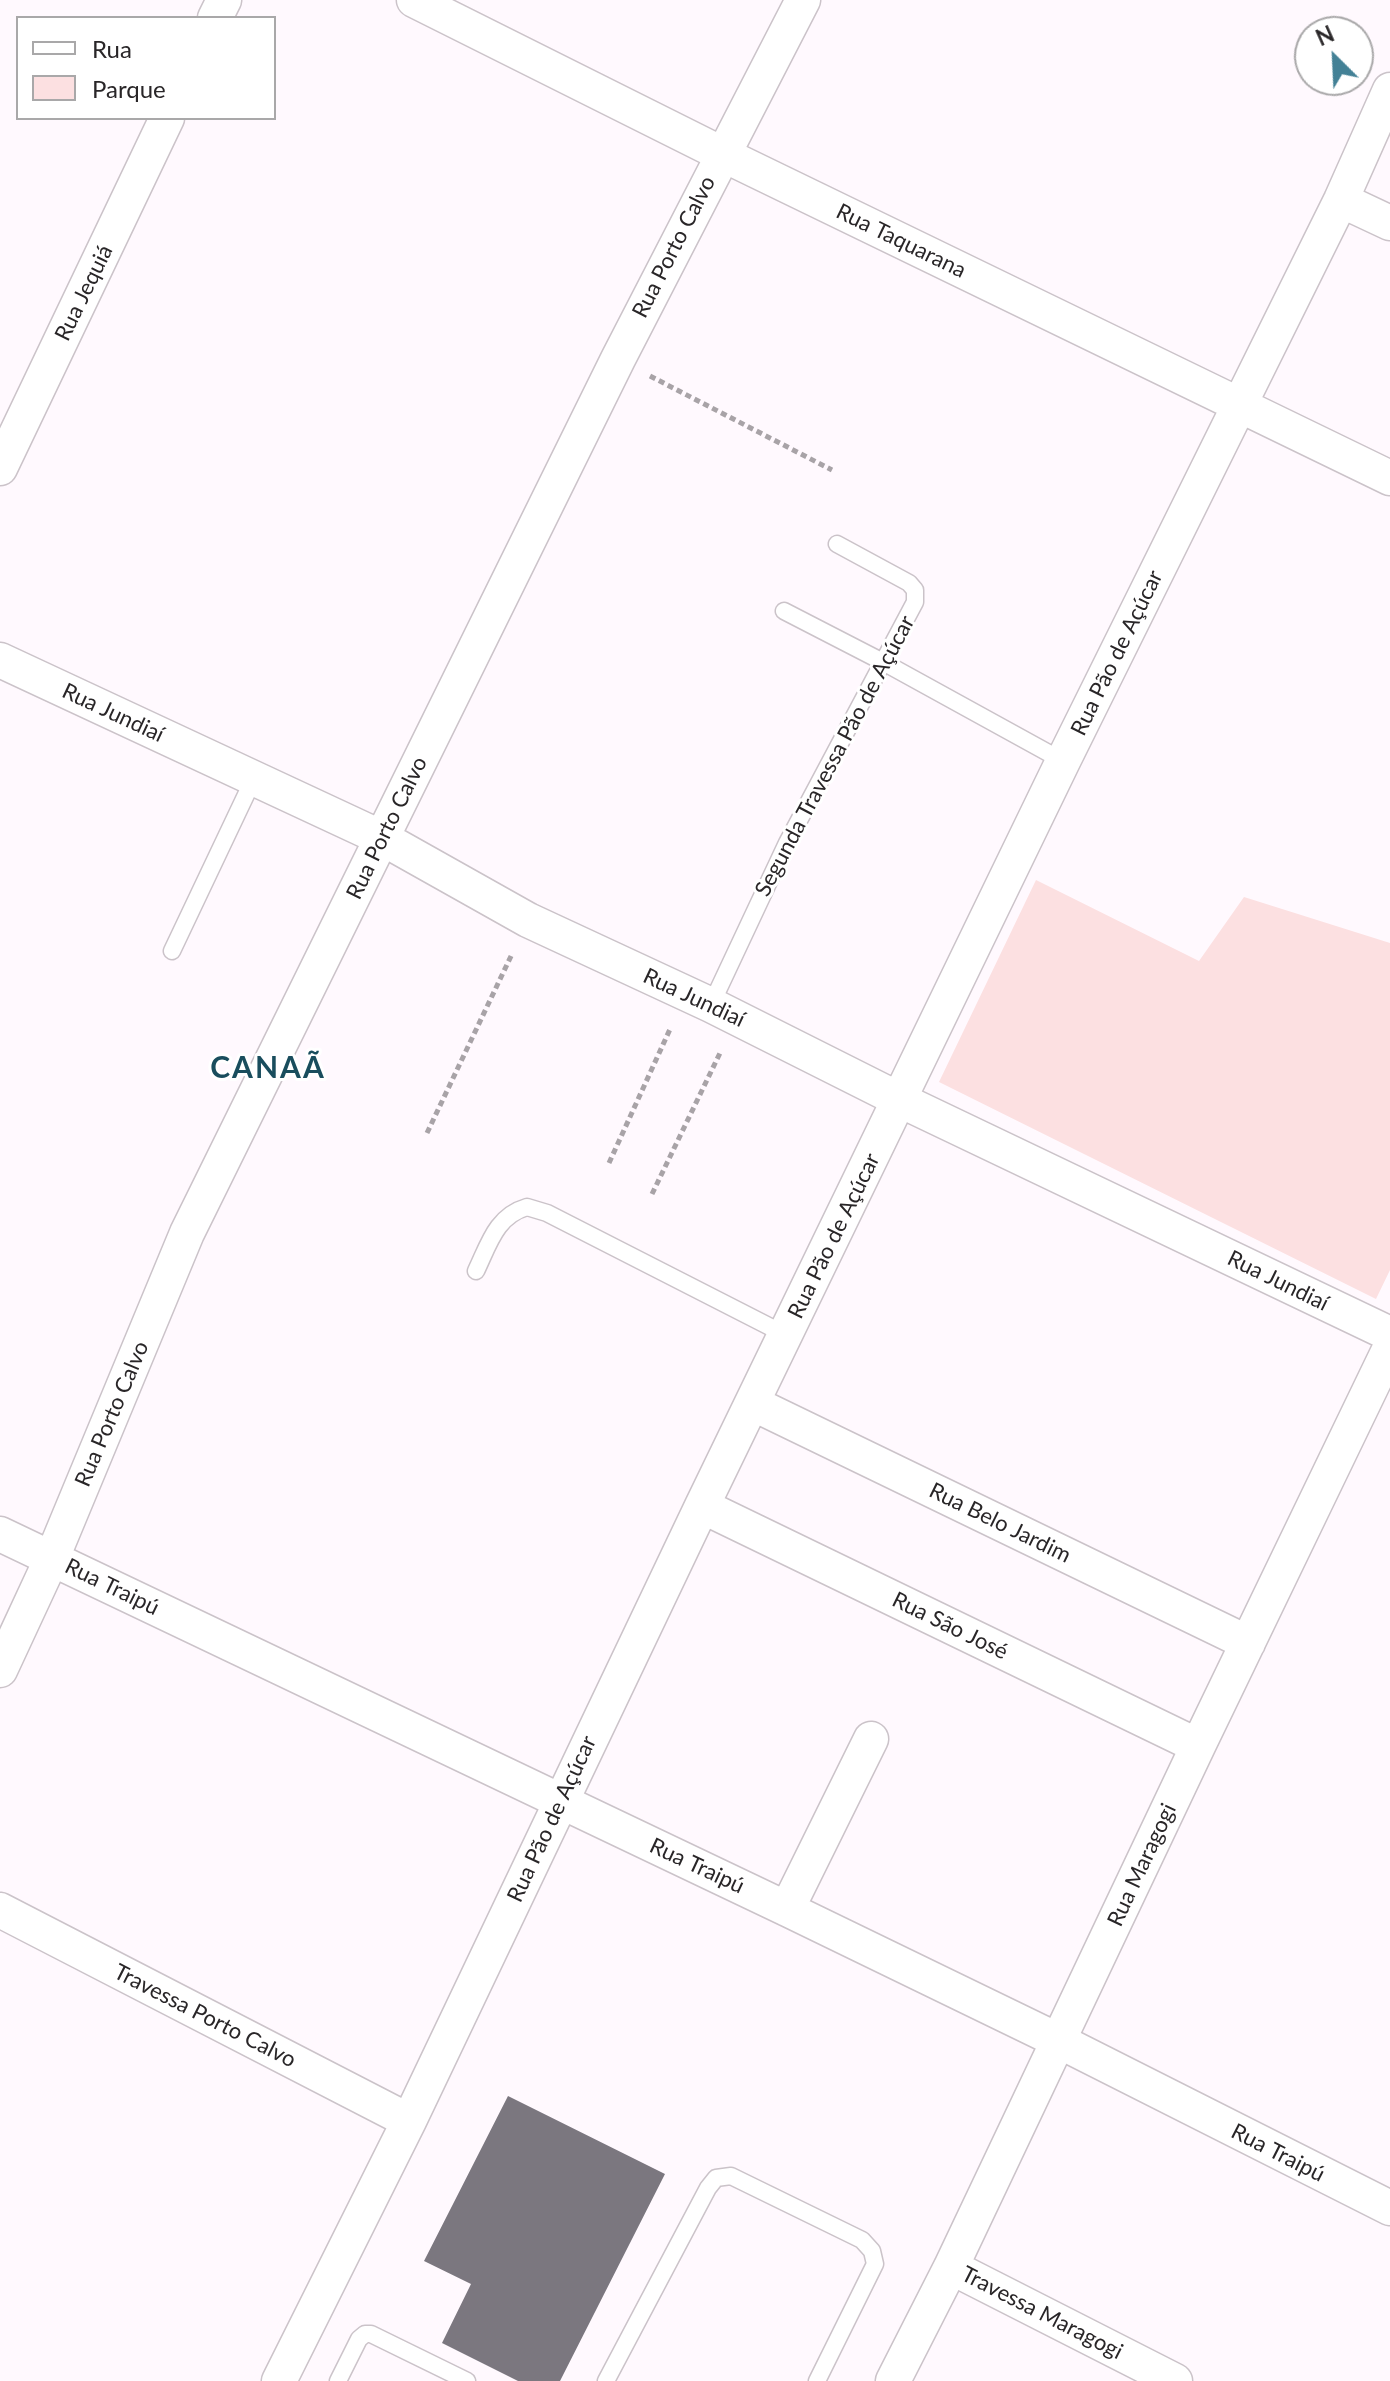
<!DOCTYPE html>
<meta charset="utf-8">
<style>
body{margin:0}
#map{position:relative;width:1390px;height:2381px;overflow:hidden;background:#fff9fe;font-family:Lato,sans-serif}
canvas{display:block}
.legend{position:absolute;left:16px;top:16px;width:260px;height:104px;box-sizing:border-box;background:#fff;border:2px solid #a9a8a9;margin:0;padding:10px 14px;list-style:none;font-size:24px;color:#292628}
.legend li{display:flex;align-items:center;gap:16px;height:40px}
.legend b{width:40px;border:2px solid #a9a8a9}
.north{position:absolute;left:1294px;top:16px;width:80px;height:80px;box-sizing:border-box;background:#fff;border:2px solid #a9a8a9;border-radius:50%;rotate:336deg;font-size:22px;font-weight:700;line-height:32px;text-align:center;color:#292628}
.north::after{content:'';display:block;margin:auto;width:28px;height:36px;background:#438196;clip-path:polygon(50% 0,100% 100%,50% 72%,0 100%)}
</style>
<div id="map">
<canvas width="1390" height="2381"></canvas>
<ul class="legend">
<li><b style="height:10px;background:#fff"></b>Rua</li>
<li><b style="height:22px;background:#fce0e1"></b>Parque</li>
</ul>
<div class="north">N</div>
</div>
<script>
const ctx = document.querySelector('canvas').getContext('2d');
ctx.lineJoin = 'round';
function fill(path, color) {
  ctx.fillStyle = color;
  ctx.fill(path, 'evenodd');
}
function trace(path, color, width, dash) {
  ctx.strokeStyle = color;
  ctx.lineWidth = width;
  ctx.lineCap = dash ? 'butt' : 'round';
  ctx.setLineDash(dash || []);
  ctx.stroke(path);
}
function drawText(font, color, halo, rows, align = 'center') {
  ctx.font = font + ' Lato,sans-serif';
  ctx.lineWidth = 6;
  ctx.setLineDash([]);
  ctx.textBaseline = 'middle';
  ctx.strokeStyle = halo;
  ctx.fillStyle = color;
  for (const [text, x, y, turn = 0] of rows) {
    ctx.save();
    ctx.translate(x, y);
    ctx.rotate((+turn || 0) * Math.PI / 180);
    ctx.textAlign = isNaN(turn) ? turn : align;
    if (halo) ctx.strokeText(text, 0, 0);
    ctx.fillText(text, 0, 0);
    ctx.restore();
  }
}
fill(new Path2D(`
 M1036,880L1199,961L1244,897L1390,943V1270L1376,1299L939,1082Z`), '#fce0e1');
fill(new Path2D(`
 M508,2096L665,2174L560,2381H518L442,2343L471,2284L424,2261Z`), '#7b777f');
const lane = new Path2D(`
 M784,611L883,662L1063,761
 M172,951L254,778
 M711,1005L787,843L915,602V590L909,583L837,544
 M476,1271C489,1244 496,1216 527,1207L547,1213L786,1335
 M338,2381L359,2339L365,2334H371L467,2381
 M606,2381L708,2188L716,2178L731,2176L862,2240L872,2251L875,2264L817,2381`);
const street = new Path2D(`
 M414,0L722,154L1390,478
 M215,18L224,0
 M1341,200L1390,223
 M0,468L167,118
 M0,660L382,838L528,920L711,1005L900,1100L1390,1334
 M752,1403L1248,1643
 M702,1506L1198,1746
 M0,1534L787,1909L1059,2041L1390,2208
 M0,1670L52,1558L187,1233L618,359L803,0
 M787,1909L871,1739
 M0,1910L409,2121
 M951,2267L1175,2381
 M279,2381L409,2121L702,1506L1063,761L1341,200L1390,90
 M893,2381L951,2267L1198,1746L1390,1348`);
trace(lane, '#cbc3c9', 19);
trace(street, '#cbc3c9', 37);
trace(new Path2D(`
 M650,376L832,470
 M427,1133L512,954
 M609,1163L671,1027
 M652,1194L721,1051`), '#a8a3a7', 5, [6, 4]);
trace(lane, '#fff', 16);
trace(street, '#fff', 34);
drawText('22px', '#292628', '#fff', [
 ["Rua Taquarana",901,241,26],
 ["Rua Porto Calvo",674,247,-63],
 ["Rua Jequiá",84,293,-64],
 ["Rua Pão de Açúcar",1117,653,-64],
 ["Rua Jundiaí",113,713,25],
 ["Segunda Travessa Pão de Açúcar",835,756,-62],
 ["Rua Porto Calvo",387,828,-64],
 ["Rua Jundiaí",694,998,25],
 ["Rua Pão de Açúcar",834,1236,-64],
 ["Rua Jundiaí",1278,1281,26],
 ["Rua Porto Calvo",112,1414,-67],
 ["Rua Belo Jardim",1000,1523,26],
 ["Rua Traipú",112,1587,26],
 ["Rua São José",950,1626,26],
 ["Rua Pão de Açúcar",552,1819,-65],
 ["Rua Maragogi",1142,1865,-65],
 ["Rua Traipú",697,1866,25],
 ["Travessa Porto Calvo",205,2016,27],
 ["Rua Traipú",1278,2153,27],
 ["Travessa Maragogi",1042,2313,27]
]);
ctx.letterSpacing = '2px';
drawText('bold 30px', '#194d5d', '#fff', [
 ["CANAÃ",268,1068]
]);
ctx.letterSpacing = '0px';
</script>
